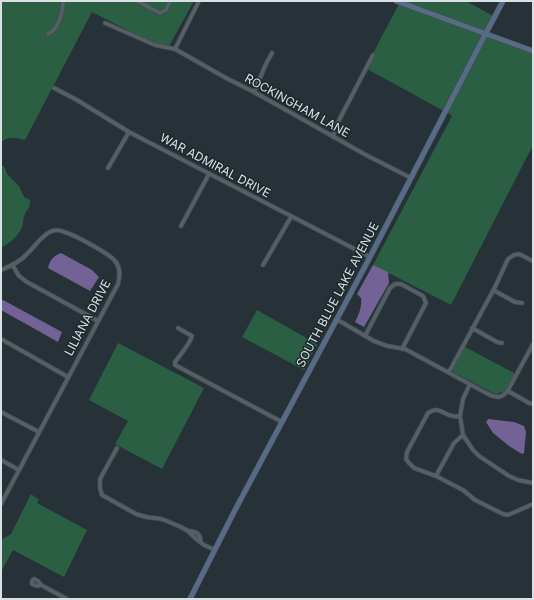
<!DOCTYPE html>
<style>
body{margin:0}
#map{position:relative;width:534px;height:600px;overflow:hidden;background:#263237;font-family:Inter,sans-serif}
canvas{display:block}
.frame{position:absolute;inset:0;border:2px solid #dae1e5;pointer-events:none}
</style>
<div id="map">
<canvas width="534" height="600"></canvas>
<div class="frame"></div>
</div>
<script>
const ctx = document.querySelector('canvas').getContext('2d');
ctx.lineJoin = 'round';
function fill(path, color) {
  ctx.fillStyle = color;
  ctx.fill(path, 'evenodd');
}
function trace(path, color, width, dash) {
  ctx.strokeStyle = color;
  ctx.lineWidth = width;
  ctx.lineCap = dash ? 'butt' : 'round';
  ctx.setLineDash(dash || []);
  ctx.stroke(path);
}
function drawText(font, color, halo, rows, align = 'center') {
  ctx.font = font + ' Inter,sans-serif';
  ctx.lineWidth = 3;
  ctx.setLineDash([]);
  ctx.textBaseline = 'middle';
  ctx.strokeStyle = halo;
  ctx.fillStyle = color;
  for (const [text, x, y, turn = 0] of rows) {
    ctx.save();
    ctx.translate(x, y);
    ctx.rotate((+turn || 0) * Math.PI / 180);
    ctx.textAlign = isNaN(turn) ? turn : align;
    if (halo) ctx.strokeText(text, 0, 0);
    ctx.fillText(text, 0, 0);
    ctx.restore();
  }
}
fill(new Path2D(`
 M1,1H61C61,12 58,29 46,33L47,36C51,34 52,32 54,29C61,20 64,13 64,1H134L155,12L160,14L166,11L172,1H194L169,46L155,43L133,33L92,12L25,140C16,138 6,135 1,144Z
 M141,1H168L164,9L160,11Z
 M401,1H466L493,16L485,31Z
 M399,4L483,34L444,111L367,69L375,54L373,53Z
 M486,36L533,53V145L451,305L373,265L452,116L447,112Z
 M1,164L5,168L7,174L19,186L24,197L30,200C30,210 28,207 25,214C23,218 23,221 23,224C20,235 10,243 1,248Z
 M257,310L317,344L304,370L242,337Z
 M118,343L204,388L162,469L115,444L128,421L89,400Z
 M465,347L516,374L505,391L497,394L493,393L453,372V368Z
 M31,494L39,500L37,503L87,530L64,577L13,550L1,572V540L11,534Z`), '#2a5f43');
fill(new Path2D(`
 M61,253L92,270L99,277L90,291L48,268C50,260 53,256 61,253Z
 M373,265L388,272L389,283L364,327L355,322C359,314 362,307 361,298L357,294Z
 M1,300H3L62,332L58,342L1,310Z
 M488,419L514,422L524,426L526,432L524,453L522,454L509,446L493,433L486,422Z`), '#726295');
const minor = new Path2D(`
 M137,1L160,13L166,10L170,1
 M105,23L155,45L175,49L226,78L254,92L366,155L411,178
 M48,34C59,29 63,12 63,1
 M175,49L199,1
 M54,88L77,100L129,132L370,257
 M254,92L266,64L272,53
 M333,137L335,128L373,55
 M108,168L129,132
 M181,226L209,174
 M263,265L291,217
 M13,266L19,276L27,282L98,321
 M1,270C11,266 20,262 27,254C35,247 41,235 52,231C56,230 60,230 64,232C73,234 110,254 115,261C121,268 120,276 118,284L1,504
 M493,290L515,302L522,303
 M336,319L374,341L387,346L405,349L490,395C499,398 500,398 507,392L533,344
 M178,328L192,336C190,344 180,355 175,362V365L282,422
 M472,328L497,342L502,343
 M365,336L390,288L395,284H401L423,296L426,303L402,349
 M1,339L68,377
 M449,372L495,287L508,259L514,255L519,254L533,261
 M470,384L463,399L460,416L463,435L473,450L479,456L509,476L518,480L533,483
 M508,391L529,403L533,404
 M1,412L39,432
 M460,416C458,416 455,417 453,416C443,415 439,405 428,413L407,452L406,459L409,463L414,468L436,476L463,490L475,500L503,514L508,515L533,504
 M117,448L100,479V488L102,495L136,514L146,517L162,519L181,527L188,531L195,538L204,545L215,550
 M1,460L19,470
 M436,476L454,443L463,435
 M188,531C195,531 202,534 200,542
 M41,585L37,586L32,584V581L34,579L38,581L41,585L67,599`);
const secondary = new Path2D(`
 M396,1L533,51
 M190,599L234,512L370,257L486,33L503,1`);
trace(minor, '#444d52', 5);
trace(secondary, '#444d52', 6);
trace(minor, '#546066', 3.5);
trace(secondary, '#576b86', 5);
drawText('12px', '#dae1e5', '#1d282d', [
 ["ROCKINGHAM LANE",297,106,29],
 ["WAR ADMIRAL DRIVE",215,166,28],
 ["SOUTH BLUE LAKE AVENUE",338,295,-62],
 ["LILIANA DRIVE",88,318,-62]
]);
</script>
